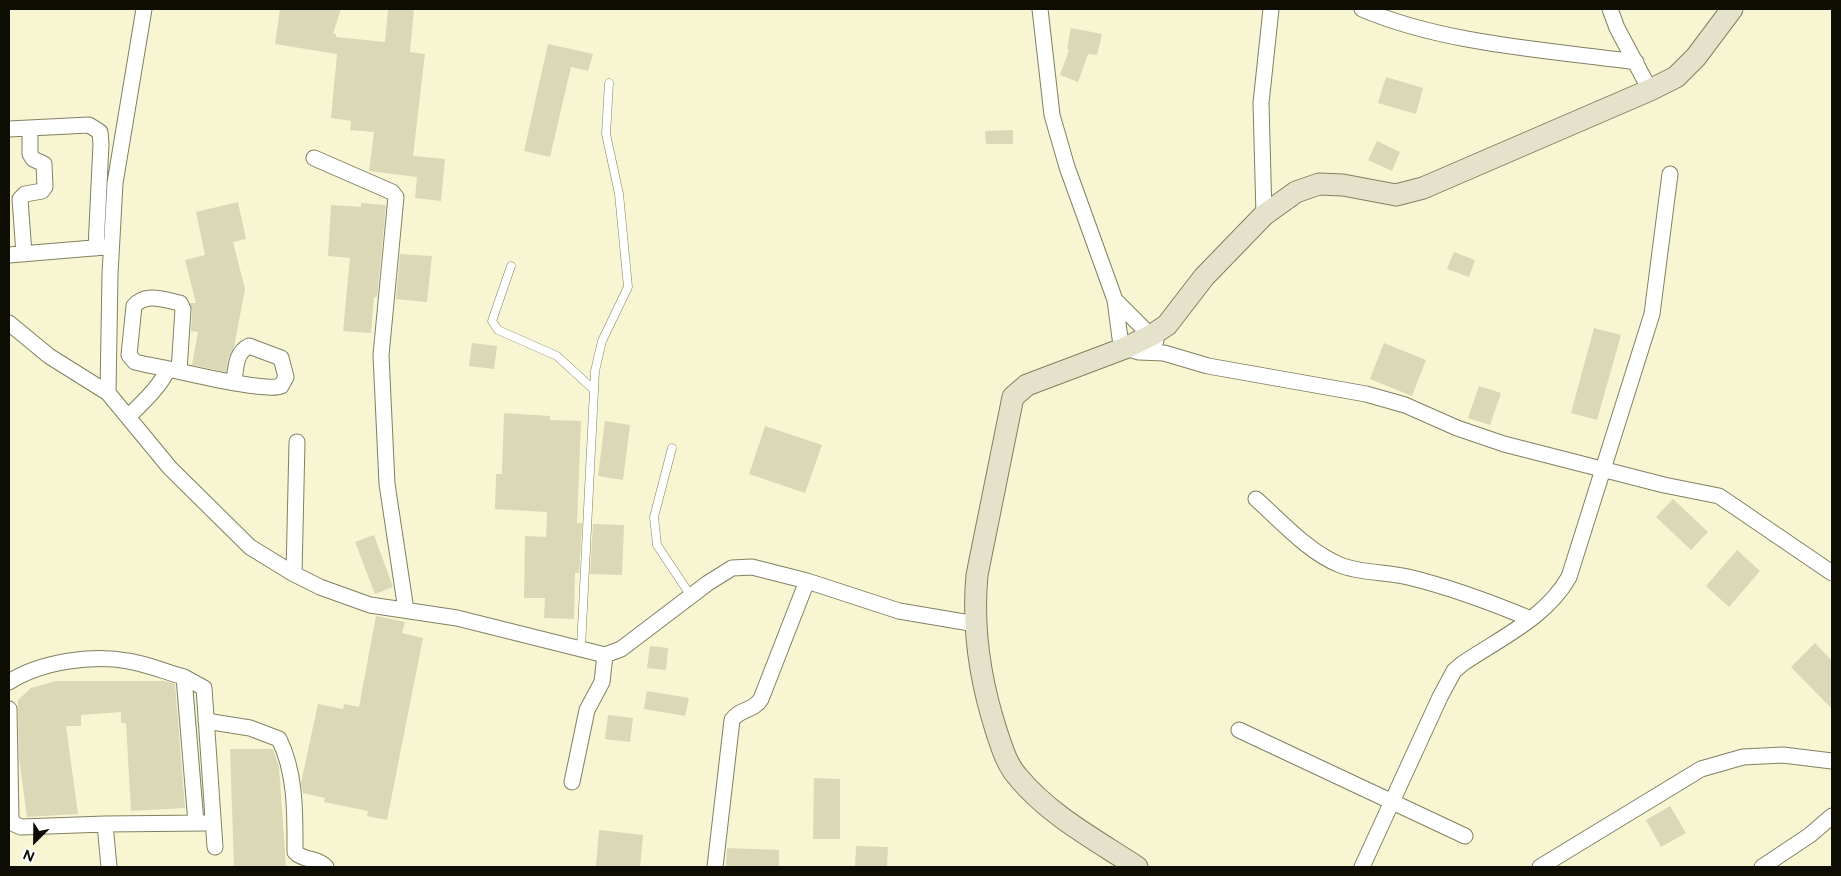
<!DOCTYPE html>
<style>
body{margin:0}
#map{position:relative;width:1841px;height:876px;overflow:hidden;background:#f7f5d2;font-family:Figtree,sans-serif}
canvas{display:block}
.frame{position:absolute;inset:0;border:10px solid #0e0d03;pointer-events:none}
.north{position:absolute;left:10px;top:816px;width:50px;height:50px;-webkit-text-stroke:4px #fff;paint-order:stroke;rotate:203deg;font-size:14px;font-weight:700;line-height:20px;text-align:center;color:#0e0d03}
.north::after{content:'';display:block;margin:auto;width:18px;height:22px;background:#0e0d03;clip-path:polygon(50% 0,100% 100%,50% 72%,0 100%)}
</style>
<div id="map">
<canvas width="1841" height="876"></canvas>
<div class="frame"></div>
<div class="north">N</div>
</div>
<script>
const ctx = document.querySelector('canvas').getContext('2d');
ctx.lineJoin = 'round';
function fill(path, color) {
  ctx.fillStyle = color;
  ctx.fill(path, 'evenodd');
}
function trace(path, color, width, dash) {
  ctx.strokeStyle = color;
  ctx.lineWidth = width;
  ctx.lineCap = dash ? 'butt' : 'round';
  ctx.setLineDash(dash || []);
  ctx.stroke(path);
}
fill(new Path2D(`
 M280,9H341L333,34H336V37L385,42L388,9H414L410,52L425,54L413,156L445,159L441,201L415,198L417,177L369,171L374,132L350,130L351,121L331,118L337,54L275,44Z
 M1071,28L1102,34L1097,55L1088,54L1078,82L1060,75L1069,50L1067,49Z
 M548,44L593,54L588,71L571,67L550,157L524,151Z
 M1386,77L1423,88L1416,114L1378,103Z
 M1013,130V144H986L985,131Z
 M1377,141L1400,152L1392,171L1368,160Z
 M238,202L246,239L233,242L245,289L234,347L228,358L226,372L192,365L198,332L191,331L192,310L190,303H196L185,260L205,255L196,212Z
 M361,203L386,205L377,297H374L371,333L343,331L350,258L328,256L331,205L361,207Z
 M1454,252L1475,260L1469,277L1447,269Z
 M400,254L432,256L427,302L396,299Z
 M1594,328L1621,335L1597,420L1571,413Z
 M472,343L497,346L494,369L469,366Z
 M1384,343L1426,360L1412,396L1370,379Z
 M1479,386L1501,393L1490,425L1468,418Z
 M504,413L550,416V420L581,421L577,523H582L579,573H575L574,619L544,618L545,598H524L525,536L546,537L547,512L495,509L496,474H502Z
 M605,421L630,425L623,480L598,476Z
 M765,426L822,445L805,493L749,474Z
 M1673,499L1708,532L1691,550L1656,517Z
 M593,524L624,525L622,575L590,574Z
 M374,535L393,587L375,594L355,542Z
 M1737,550L1760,571L1729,607L1706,586Z
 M376,616L405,622L402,633L423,638L387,820L367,816L368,811L324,802L325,798L303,793L301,783L318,704L343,709L344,704L359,707Z
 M1815,643L1832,661V709L1791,667Z
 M650,646L668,648L666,670L647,668Z
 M56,681H165L175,684L185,808L131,811L126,723H121V712L81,715V726H66L78,814L27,817L19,758L18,700L31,688Z
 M647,691L689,698L685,716L644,709Z
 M608,715L633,718L630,742L605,739Z
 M230,749H273L279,767L286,867H234Z
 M814,778L840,779V839H813Z
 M1670,806L1686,833L1661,847L1646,820Z
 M599,830L643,835L640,867H596Z
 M856,846L888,847L887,867H855Z
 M727,848L779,850V867H726Z`), '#dad8b6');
const lane = new Path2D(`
 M511,266L492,321L498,330L557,356L593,389
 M672,448L654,517L657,545L691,596
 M581,647L595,371L602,341L628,287L619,194L606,134L609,83`);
const street = new Path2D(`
 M144,9L115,183L110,274L108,393L170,468L250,547L294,574L320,587L370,605L457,618L605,655L621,649L708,583L732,568L752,567L807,581L899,611L976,624
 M1040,9L1052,115L1067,167L1115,300L1120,338L1125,348L1139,352L1164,353L1208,366L1366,394L1405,405L1457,428L1504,444L1664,485L1719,496L1832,573
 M1362,9C1444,44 1547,50 1636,62
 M1610,9L1617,28L1650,90
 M9,129L89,125L100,132L101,144L96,248
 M314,158L392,192L396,197L381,355L387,484L406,610
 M1264,215L1261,103L1271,9
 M24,254L20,199L25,194L42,191L45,187L44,164L33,159L30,154V128
 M9,255L105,247
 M1115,300L1156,341
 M9,323L49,356L108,393
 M179,371L183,309L180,303C164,300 146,292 134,306L129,355L135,362L148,365C174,369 263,393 281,386L286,377L281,358L249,346C235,353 236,368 234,382
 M128,417C143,402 159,388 168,369
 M1256,499C1282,522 1308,552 1340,565C1359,573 1387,572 1408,577C1450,587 1490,602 1531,619
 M294,574L297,442
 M184,677L204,688L215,847
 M9,682C40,662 92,654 128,661C147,664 166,672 184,677L196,823
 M9,709L11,819L14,824L21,827L105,824L109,867
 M206,721L250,728L279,739C296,773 295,814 295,852C303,861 317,857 326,867
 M1239,730L1465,836
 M572,782L587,710L602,682L605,655
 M105,824L205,823
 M715,867L732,720C740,708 753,712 761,699L807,581
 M1362,867L1440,697L1454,671L1462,664C1500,638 1546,618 1569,577L1652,314L1670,174
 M1540,867L1701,769L1743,757L1783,755L1832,761
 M1762,867L1810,835L1832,816`);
const secondary = new Path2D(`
 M1137,867C1096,840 1049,815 1018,777C1007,765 1002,748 997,733C980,681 972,629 977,575L1013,397L1027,385L1125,348L1152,335L1167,325L1204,277L1264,215L1296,192L1319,184L1343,185L1396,195L1423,188L1650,90L1676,77L1696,57L1732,9`);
trace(lane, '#828061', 9);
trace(street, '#828061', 17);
trace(secondary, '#828061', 23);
trace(lane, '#fff', 8);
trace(street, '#fff', 15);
trace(secondary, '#e4e2ca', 21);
</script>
